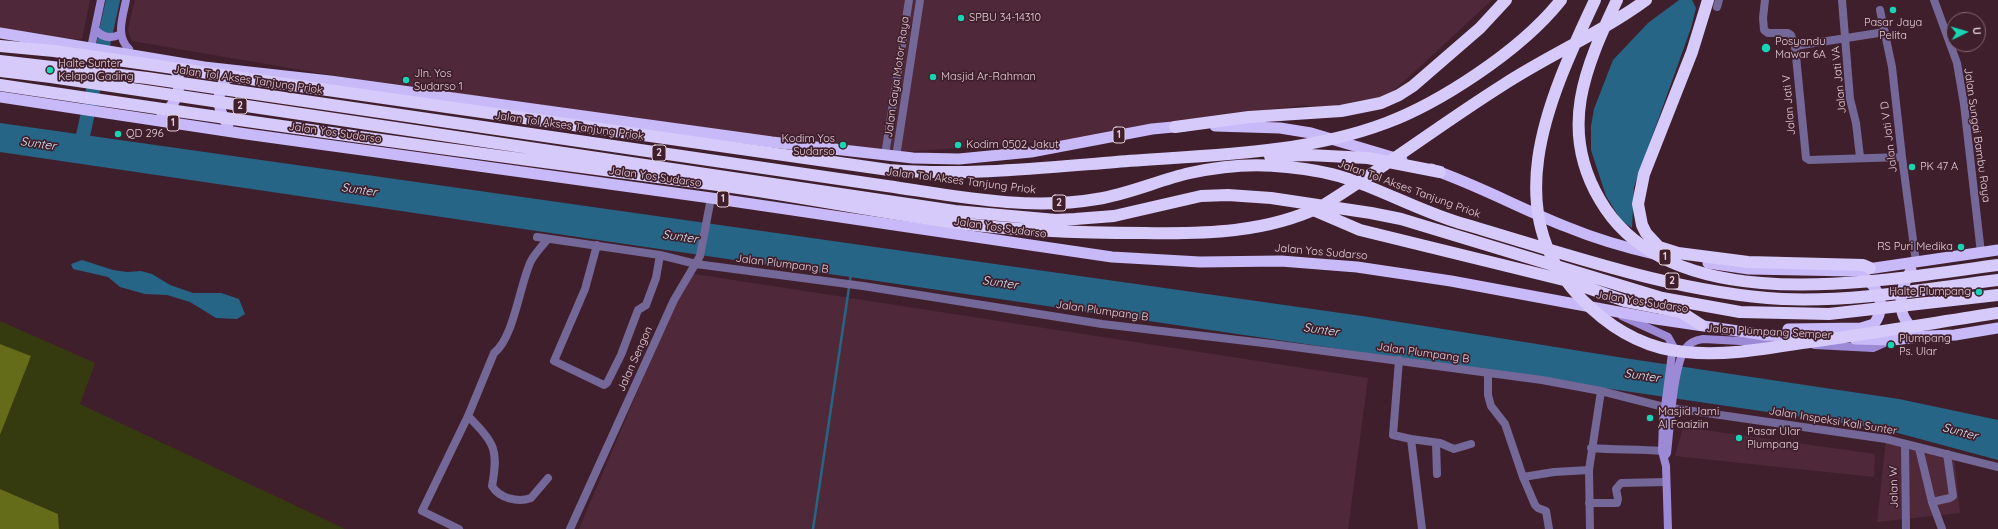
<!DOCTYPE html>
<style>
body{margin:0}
#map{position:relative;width:1998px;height:529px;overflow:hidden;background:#401f2d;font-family:Quicksand,sans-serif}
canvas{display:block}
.north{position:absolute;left:1946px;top:12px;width:40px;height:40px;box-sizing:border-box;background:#401f2d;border:1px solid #826571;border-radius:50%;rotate:85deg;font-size:11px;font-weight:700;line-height:16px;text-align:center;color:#e4ced6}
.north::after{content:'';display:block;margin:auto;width:14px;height:18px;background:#17d5b2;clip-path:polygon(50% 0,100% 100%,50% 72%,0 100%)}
</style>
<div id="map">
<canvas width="1998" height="529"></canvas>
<div class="north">U</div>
</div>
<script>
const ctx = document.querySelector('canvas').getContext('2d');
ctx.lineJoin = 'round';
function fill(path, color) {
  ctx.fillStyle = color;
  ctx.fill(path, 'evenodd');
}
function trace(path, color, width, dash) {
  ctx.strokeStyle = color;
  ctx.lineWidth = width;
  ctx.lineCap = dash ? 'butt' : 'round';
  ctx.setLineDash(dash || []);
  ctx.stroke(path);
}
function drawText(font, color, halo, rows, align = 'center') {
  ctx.font = font + ' Quicksand,sans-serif';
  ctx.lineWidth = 3.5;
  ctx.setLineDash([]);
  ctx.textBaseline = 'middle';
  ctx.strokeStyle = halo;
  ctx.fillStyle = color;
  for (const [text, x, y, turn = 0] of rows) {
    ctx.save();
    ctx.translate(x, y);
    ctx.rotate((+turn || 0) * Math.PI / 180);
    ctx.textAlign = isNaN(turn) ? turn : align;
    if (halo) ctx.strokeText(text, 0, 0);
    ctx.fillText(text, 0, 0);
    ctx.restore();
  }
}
fill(new Path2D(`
 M0,0H90L82,39L0,37Z
 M135,0H1492L1388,96L1321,112L1306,105L1182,120L1099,138L887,153L505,105L132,41L128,30Z
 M688,273L1368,378L1348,529H579Z
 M1683,427L1875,454L1874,477L1675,456Z
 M1886,439L1954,455L1960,513L1877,522Z`), '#4f2939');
fill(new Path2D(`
 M0,321L95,363L80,404L345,529H59L58,514L0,489V435L30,356L0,344Z`), '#353a0f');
fill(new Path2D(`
 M0,344L31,356L0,435Z
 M0,489L58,514L59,529H0Z`), '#646c19');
fill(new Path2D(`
 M1679,0H1692L1696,8L1691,28L1634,187L1632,228L1621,220L1606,196L1591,150V126L1594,109L1613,60L1648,23Z
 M0,123L1362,316L1624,358L1899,399L1998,420V460L1883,429L0,152Z
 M82,260L113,270L127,272L141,271L152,274L170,285L193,293H221L239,299L245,314L237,319L216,318L190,302L167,295L145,294L120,287L108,277L73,269L71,264Z`), '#266586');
trace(new Path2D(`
 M813,529L851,274`), '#266586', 2.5);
trace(new Path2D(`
 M80,149L113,0`), '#266586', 14);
trace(new Path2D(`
 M1765,0L1763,18L1764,30L1768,33H1788L1791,35L1795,46L1806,158L1809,160L1902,157
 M1842,0L1850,99L1856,123L1860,157
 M1717,7L1719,0
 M1880,10L1892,67L1902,157L1916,262
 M1795,46L1885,32
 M537,237L660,255L696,264L863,286L1102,324L1272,344L1542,380L1601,391L1664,407
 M597,245L585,289L554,361L604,385L607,383L621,355L638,310L646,305L656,278L660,255
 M1399,360L1393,435L1411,439L1422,529
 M1488,373V395L1491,406L1505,424L1523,477L1535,505L1538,508L1546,511L1549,529
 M468,416C494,443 499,448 492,486C499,498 518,503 531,498L548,478
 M1411,439L1440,443L1454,449L1471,444
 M1436,443L1437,474
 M1905,445L1906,529
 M1591,448C1615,450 1638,449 1662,451
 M1919,448L1932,502L1942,529
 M1523,477L1554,472L1589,470
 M1932,502L1950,498L1953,496L1947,454
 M1589,503H1617L1618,499L1616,489L1621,483L1666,482
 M459,529L422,511L468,416L494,353C514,338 520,283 531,261C535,253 542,246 548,239
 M570,529L674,300L700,256L711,198
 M1590,529L1589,470L1601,391`), '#746898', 8);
trace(new Path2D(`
 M1934,0L1957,63L1964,104L1981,253
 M885,155L909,0
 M896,157L920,0
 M1665,407L1886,439L1998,467`), '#746898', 8);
trace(new Path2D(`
 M126,0C123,16 115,36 129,49
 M95,29C102,38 111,39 121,34
 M92,43L101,0
 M1622,316L1668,337L1673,346L1663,422L1662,451L1666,466L1668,529
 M1815,345L1873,348L1891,340
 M1664,457L1667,453C1670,428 1673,368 1685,349C1689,343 1696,340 1703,339L1777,343`), '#9d8ad6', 8);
trace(new Path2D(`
 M0,33L204,67L330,81L772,142L913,158L959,159L1031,152L1152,129L1184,126
 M0,97L246,134L711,198L1112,257L1200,262L1281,261L1357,267L1451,281L1656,319L1765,335L1818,337
 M162,115C178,104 187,77 169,63
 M228,124C215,110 215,80 236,73
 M1215,126L1280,128L1311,133L1402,160
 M1431,169C1478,185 1521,209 1567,227C1596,239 1627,248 1658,255
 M1708,263L1749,269L1854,271L1998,250
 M1911,270C1899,290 1894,317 1917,331
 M1788,329L1861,328L1874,324C1887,306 1879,288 1863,276
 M1855,339L1892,340L1928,336L1955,335L1998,328`), '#c8b9f8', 11);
trace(new Path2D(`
 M1595,0C1548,100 1492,219 1591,308C1617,332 1649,349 1685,352C1725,356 1764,349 1802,343C1868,334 1933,323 1998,313
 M1617,0C1585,68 1558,129 1600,200C1671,323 1882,280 1998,265
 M1708,0L1692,52L1644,174L1638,204L1642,225L1646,233L1659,247L1678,253L1748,262L1863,265L1870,268
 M0,46L54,51L889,170C965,176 1040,168 1116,162C1205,155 1301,155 1386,123C1418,111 1449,93 1477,74C1508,53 1538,29 1561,0
 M0,61L147,78L887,186C956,196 1027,211 1097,199C1129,194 1159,180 1190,173C1221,166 1255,163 1287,167C1309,169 1333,173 1354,181C1390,194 1423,212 1460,223C1564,253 1674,293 1782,299C1855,302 1926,289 1998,280
 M0,71L51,77L955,211L1056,220L1075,219L1114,216L1201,196L1228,195L1271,198L1371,213L1401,219L1662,298L1740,312L1829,314L1998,295
 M0,85C239,121 478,154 718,185C798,196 877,212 957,223C1019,231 1082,233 1144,233C1205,234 1266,233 1322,206C1384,168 1441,124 1503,85C1549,55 1601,33 1646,0
 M1175,127L1249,117L1341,111L1381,103L1399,95L1413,86L1480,28L1506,0
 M1270,156L1308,155L1368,158L1440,172
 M1311,209L1360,230L1568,281L1625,301L1681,312L1701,325`), '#d5caf9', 12);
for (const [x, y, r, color] of [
 [1893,10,4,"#17d5b2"],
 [961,18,4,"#17d5b2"],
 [1766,48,5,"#17d5b2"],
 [50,70,4,"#17d5b2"],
 [933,77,4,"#17d5b2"],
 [406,80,4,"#17d5b2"],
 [118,134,4,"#17d5b2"],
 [843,145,4,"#17d5b2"],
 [958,145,4,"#17d5b2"],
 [1912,167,4,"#17d5b2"],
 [1961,247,4,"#17d5b2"],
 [1979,292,4,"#17d5b2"],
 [1891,345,4,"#17d5b2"],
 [1650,418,4,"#17d5b2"],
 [1739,438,4,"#17d5b2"]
]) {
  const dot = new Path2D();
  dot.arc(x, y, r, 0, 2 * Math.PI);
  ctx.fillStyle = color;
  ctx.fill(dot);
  trace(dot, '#401f2d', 1.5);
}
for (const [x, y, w] of [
 [240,106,14],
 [173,123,12],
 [1119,135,12],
 [659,153,14],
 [723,199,12],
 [1059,203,14],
 [1665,257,12],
 [1672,281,14]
]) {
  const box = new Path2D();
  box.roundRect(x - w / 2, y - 8, w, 16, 3);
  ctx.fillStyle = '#401f2d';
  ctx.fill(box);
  trace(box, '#e4ced6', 1);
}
drawText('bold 10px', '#e4ced6', null, [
 ["2",240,106],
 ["1",173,123],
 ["1",1119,135],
 ["2",659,153],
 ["1",723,199],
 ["2",1059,203],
 ["1",1665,257],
 ["2",1672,281]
]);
drawText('11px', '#e4ced6', '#401f2d', [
 ["SPBU 34-14310",969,18],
 ["Pasar Jaya",1893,23,"center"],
 ["Pelita",1893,36,"center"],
 ["Posyandu",1775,42],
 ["Mawar 6A",1775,55],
 ["Halte Sunter",58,64],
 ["Kelapa Gading",58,77],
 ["Jln. Yos",414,74],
 ["Sudarso 1",414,87],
 ["Masjid Ar-Rahman",941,77],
 ["QD 296",126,134],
 ["Kodim Yos",835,139,"right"],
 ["Sudarso",835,152,"right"],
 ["Kodim 0502 Jakut",966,145],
 ["PK 47 A",1920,167],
 ["RS Puri Medika",1953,247,"right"],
 ["Halte Plumpang",1971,292,"right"],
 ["Plumpang",1899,339],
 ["Ps. Ular",1899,352],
 ["Masjid Jami",1658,412],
 ["Al Faaiziin",1658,425],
 ["Pasar Ular",1747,432],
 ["Plumpang",1747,445]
], 'left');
drawText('11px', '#e4ced6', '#401f2d', [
 ["Jalan Gaya Motor Raya",897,77,-82],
 ["Jalan Tol Akses Tanjung Priok",248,80,8],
 ["Jalan Jati VA",1839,80,-96],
 ["Jalan Jati V",1789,105,-95],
 ["Jalan Tol Akses Tanjung Priok",569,126,8],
 ["Jalan Yos Sudarso",335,133,8],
 ["Jalan Sungai Bambu Raya",1977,135,82],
 ["Jalan Jati V D",1889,137,-97],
 ["Jalan Yos Sudarso",655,177,8],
 ["Jalan Tol Akses Tanjung Priok",961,181,7],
 ["Jalan Tol Akses Tanjung Priok",1409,189,20],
 ["Jalan Yos Sudarso",1000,228,8],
 ["Jalan Yos Sudarso",1321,252,5],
 ["Jalan Plumpang B",782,264,7],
 ["Jalan Yos Sudarso",1642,302,9],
 ["Jalan Plumpang B",1102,311,8],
 ["Jalan Plumpang Semper",1769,332,3],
 ["Jalan Plumpang B",1423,353,8],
 ["Jalan Sengon",635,359,-66],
 ["Jalan Inspeksi Kali Sunter",1833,421,9],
 ["Jalan W",1894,487,-91]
]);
drawText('italic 12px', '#d4e8f4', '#401f2d', [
 ["Sunter",38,144,8],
 ["Sunter",359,190,8],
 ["Sunter",680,237,8],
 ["Sunter",1000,283,8],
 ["Sunter",1321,330,8],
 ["Sunter",1642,376,8],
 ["Sunter",1960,432,15]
]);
</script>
